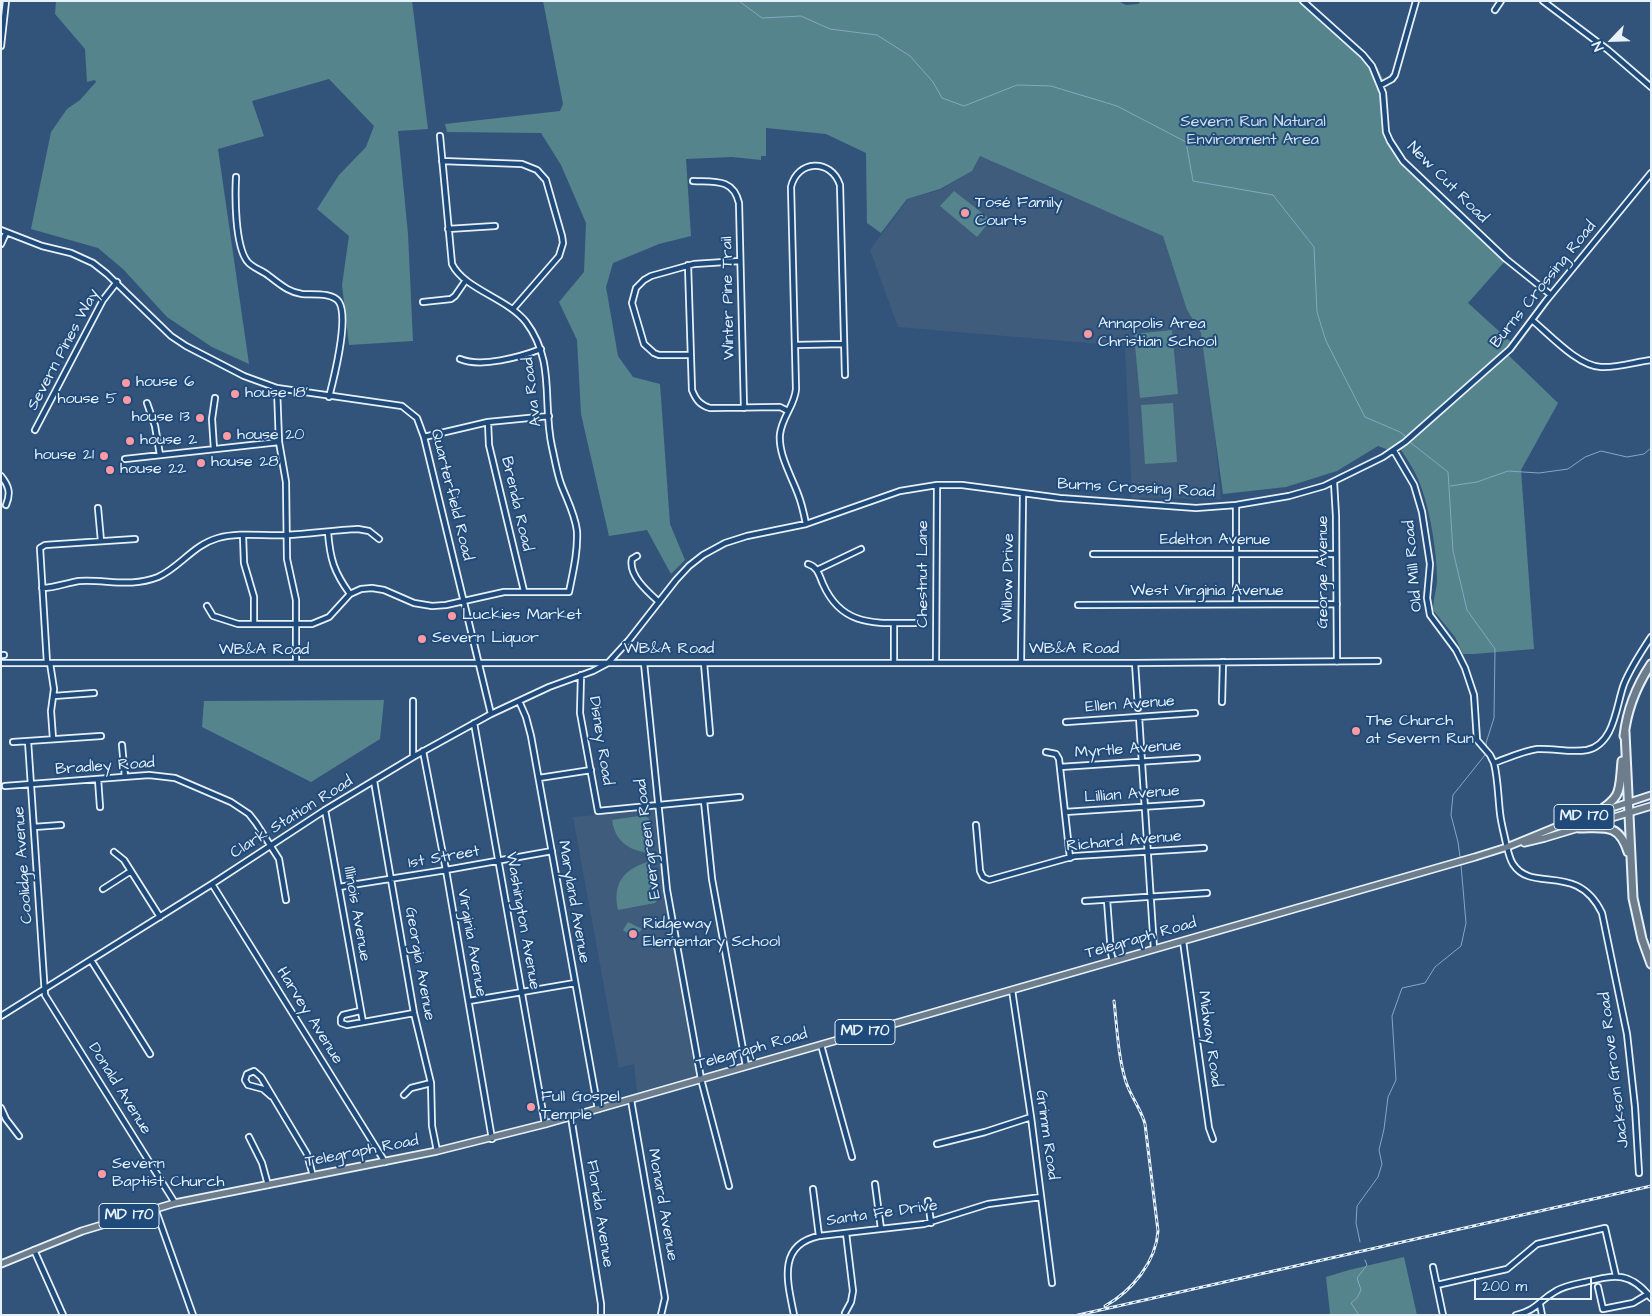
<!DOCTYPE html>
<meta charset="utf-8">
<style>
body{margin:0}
#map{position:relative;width:1652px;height:1316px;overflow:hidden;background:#32547b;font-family:"Architects Daughter",sans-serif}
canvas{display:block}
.frame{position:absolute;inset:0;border:2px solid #e8f1f8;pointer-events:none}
.north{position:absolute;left:1587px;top:15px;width:50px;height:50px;-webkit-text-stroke:4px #1f4a7a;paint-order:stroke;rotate:246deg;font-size:14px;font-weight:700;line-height:20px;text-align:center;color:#e8f1f8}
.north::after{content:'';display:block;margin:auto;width:18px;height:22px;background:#e8f1f8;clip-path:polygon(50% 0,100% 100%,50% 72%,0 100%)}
.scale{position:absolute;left:1474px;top:1278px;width:118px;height:22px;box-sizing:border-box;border:2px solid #e8f1f8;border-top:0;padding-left:6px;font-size:15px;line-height:18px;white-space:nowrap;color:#e8f1f8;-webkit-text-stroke:4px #1f4a7a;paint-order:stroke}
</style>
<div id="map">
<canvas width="1652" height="1316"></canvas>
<div class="frame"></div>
<div class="north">N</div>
<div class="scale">200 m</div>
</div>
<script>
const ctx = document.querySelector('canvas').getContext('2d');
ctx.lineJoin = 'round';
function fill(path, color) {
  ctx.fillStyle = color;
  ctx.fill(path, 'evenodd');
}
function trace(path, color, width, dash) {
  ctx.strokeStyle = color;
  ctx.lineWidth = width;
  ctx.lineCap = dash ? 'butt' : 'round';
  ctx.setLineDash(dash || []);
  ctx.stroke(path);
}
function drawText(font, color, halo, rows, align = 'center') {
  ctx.font = font + ' "Architects Daughter",sans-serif';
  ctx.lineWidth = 4;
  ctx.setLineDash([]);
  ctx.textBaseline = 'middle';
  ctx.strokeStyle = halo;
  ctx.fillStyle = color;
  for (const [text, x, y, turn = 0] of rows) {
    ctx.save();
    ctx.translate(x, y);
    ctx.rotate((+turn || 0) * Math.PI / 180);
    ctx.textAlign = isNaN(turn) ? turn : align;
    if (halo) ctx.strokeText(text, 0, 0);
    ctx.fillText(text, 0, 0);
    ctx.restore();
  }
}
fill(new Path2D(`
 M980,156L1160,226L1187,310L1205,340L1221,499L1132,498L1125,346L898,327L870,250L908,199L940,190L972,171Z
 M654,810L661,872L696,1076L637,1092L634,1064L619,1068L573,817Z`), '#3f5c7c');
fill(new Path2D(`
 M56,1H412L428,129L398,131L408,234L413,341L349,345L342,285L349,236L317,209L339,175L366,147L374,126L329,79L252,101L264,136L218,149L249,364L212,347L167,317L123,269L98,248L31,229L51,132L67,109L80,100L96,82L95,80L87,82L85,49L55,14Z
 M543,1H1118L1126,5L1138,4L1141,1H1303L1377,67L1385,83V115L1389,135L1399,153L1506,260L1468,303L1511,342L1503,350L1558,403L1521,470L1534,649L1474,654H1463L1455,637L1433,610C1433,599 1437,589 1437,579C1437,552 1430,509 1420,484C1415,470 1405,456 1397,444L1389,450L1378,446L1337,471L1286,487L1223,494L1201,333L1187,310L1163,236L980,156L972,171L940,189L907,199L881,233L867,223L866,153L826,134L766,128V156H761V160L732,157L686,159L691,236L659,244L613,263L606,287L618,356L633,377L660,384L670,524L685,560L671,574L647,530L609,536L581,414L577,340L559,302L584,272L586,223L561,165L541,133L447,132L445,124L560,111L563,104Z
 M954,191L991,220L977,237L940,206Z
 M1172,330L1178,394L1140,398L1134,334Z
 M1173,403L1177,462L1145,464L1141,405Z
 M384,700L380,739L311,782L202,727L204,701Z
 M645,815L649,819L650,853C630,851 615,842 612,820Z
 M651,861L658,899L655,903L618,910C612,882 625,868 651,861Z
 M628,922L642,929L634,938L623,930Z
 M1404,1257L1417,1315H1328L1330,1313L1326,1277L1349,1270Z`), '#56848d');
trace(new Path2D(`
 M739,1L762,18L801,16L830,29L877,35L910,56L933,82L942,98L964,106L1017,85L1051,86L1117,106L1186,142L1193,181L1273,195L1314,247L1317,312L1326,341L1365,417L1400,432L1405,436
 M1411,443L1448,472L1453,551L1467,610L1495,649L1494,718L1486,743L1487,748
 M1450,486L1477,482L1508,471L1539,473L1568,469L1585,457L1601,451L1627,457L1644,454L1651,448
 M1460,857L1458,842L1451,815L1453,795L1485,755
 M1360,1242L1356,1223L1357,1206L1378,1177L1382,1164L1379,1150L1384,1129L1388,1097L1396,1080L1392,1016L1402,988L1425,983L1435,967L1461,946L1466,923L1461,865
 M1359,1315L1351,1303L1357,1298L1361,1290L1357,1278L1367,1265L1365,1260`), '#84a7c3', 1);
const minor = new Path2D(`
 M1303,1L1363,55L1372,66L1383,93L1386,132L1390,141L1403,161L1506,259L1551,295
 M1543,1L1608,50L1651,87
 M1495,10L1501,1
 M1,46L6,1
 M1381,85L1392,79L1395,75L1416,1
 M442,161L522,164L537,170L546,180L562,236L563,243L559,256L513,309
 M236,177C235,197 235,245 247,261C252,268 262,270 269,276C280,284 288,292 302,294C312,295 332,292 339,302C349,318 334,378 329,397
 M693,181C714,182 733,178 739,203L744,408
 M448,229L495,226
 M1,230L42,246L71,253L93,263L107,274L171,336L186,346L244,376L277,388L402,406L417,418L424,437L491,714
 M1,244L6,233
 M688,265L692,390C696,400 700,405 710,408L780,407L788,411
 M423,302L451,299L455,296L466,280
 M1532,320C1550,335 1578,366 1601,367C1617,368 1635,362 1651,360
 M795,345L844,344
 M690,355H659L654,353L644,344L632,303L636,288L644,280L651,276L694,264L740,261
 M460,359C481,368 520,357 541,349
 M277,388L279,442L286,482L287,559L296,600V663
 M147,403L155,426L160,455
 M488,422L489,445L524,591
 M35,430L103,300L117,282
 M424,437L488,422L549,416
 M214,449L212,419L215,398
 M1394,451L1414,485L1422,512L1430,564L1427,598L1430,615L1456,650L1465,668L1474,695L1477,740L1490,755L1494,763C1498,779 1498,796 1500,813C1501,823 1504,833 1506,843C1508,850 1509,858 1513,864C1532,894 1577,861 1602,913L1627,1034L1635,1107L1639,1173
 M125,459L279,442
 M1,476C9,486 11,493 6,505
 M1334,482L1336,516L1337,662
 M1236,505V604
 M98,508L101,541
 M806,524C804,514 802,504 798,494C791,475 778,454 780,434C782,417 795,405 796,389L791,187C797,160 831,158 840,185L845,375
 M328,532C330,559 334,572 350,594
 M243,536L244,563L254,597V624
 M1093,554H1336
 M637,556L632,559C628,575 648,592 659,602
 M808,564C818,567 819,575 823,584C842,627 875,623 915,623
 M817,570L861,549
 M42,588C55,588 66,583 79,581C106,579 130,588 158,577C180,567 193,545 218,538C239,532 264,536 286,535C310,534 334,530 358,529L369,531L379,539
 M1078,605L1337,604
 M207,606L213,616L238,624H312L329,617L350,594L361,589L372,588L384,590L414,603L432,606L446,605L504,592H569C573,572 578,552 577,531C575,514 567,500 561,484C557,473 555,460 552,447C542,403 556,362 526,322C507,298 464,289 452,264L440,136
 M894,623V663
 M1,655H4
 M1,663H1135L1378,661
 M47,663L40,548L45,545L135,539
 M50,663L54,689L51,711L53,739
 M644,663L667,890L701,1079L729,1186
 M704,663L710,733
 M936,663L937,485
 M1021,663L1023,494
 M1135,663L1138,708
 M581,675L580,713L598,811L740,797
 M54,696L94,693
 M413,701V757
 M519,701L526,717L531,736L598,1109
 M1222,702L1223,662
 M1139,717L1154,949
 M1066,722L1195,713
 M474,723L545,1124
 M28,741L45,995L175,1203
 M13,742L101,736
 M122,745L125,777
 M423,751L446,870L492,1139
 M1046,752L1056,754L1059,759L1070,858
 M1494,763C1508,758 1523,751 1537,749C1554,748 1571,753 1587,750C1615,744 1616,705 1624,684C1631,667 1641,652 1651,637
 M1060,767L1197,758
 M539,778L591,770
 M98,779L100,807
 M374,781L414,1013L431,1083L432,1126L437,1151
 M5,786L149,775L175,778L231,802L249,814L256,823L279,859L286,900
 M704,801L712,879L746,1066
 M325,810L363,1022
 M1065,812L1201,803
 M976,825L980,871L983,877L989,880L1075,856L1204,848
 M34,827L61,825
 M114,852L124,860L160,917
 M212,884L385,1162
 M339,887L446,870L552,851
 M103,889L131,871
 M1107,900L1111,953L1113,961
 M1085,901L1207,893
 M1183,941L1209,1128L1213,1139
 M91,960L150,1054
 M1012,990L1031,1117L1052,1283
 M469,1001L575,983
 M360,1011L343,1015L341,1018V1023L347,1025L414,1013
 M1,1016L212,884L325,810L413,757L491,714L549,687L593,671L608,663L629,640L676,580L689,566L703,555L725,543L747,536L806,524L900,491L937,485H962L1060,498L1196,508L1236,505L1289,496L1324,486L1383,457L1405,442L1510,349L1546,301L1651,173
 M821,1045L852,1157
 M404,1095L411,1088L431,1083
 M271,1096L263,1089L248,1085L245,1080L247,1074L254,1071L261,1077L307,1154L313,1176
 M631,1100L665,1298L661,1315
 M1,1108L6,1119L19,1136
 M571,1117L601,1304V1315
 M249,1137L262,1163L268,1185
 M937,1144L985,1132L1031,1117
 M875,1184L881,1229
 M813,1189L819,1236
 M928,1201L931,1223
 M155,1208L193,1315
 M34,1250L63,1315
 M1433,1267L1443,1315
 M1437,1285L1507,1269L1537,1244L1605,1228L1616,1276
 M1598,1287L1603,1309L1633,1303L1648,1294
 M1540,1305L1542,1315
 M845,1313L851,1302L853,1291L846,1233
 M794,1315C788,1284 776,1245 819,1236L924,1224L988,1204L1041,1197
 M1516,1315C1539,1309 1538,1301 1556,1291C1564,1286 1575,1284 1585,1282C1615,1275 1630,1271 1651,1298`);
const major = new Path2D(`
 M1524,843L1545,838L1651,806
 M1,1264L82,1231L175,1203L437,1151L545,1124L1475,857L1507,847L1563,824L1651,795`);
const highway = new Path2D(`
 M1625,732L1633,898L1642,939L1651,964
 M1624,736C1627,710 1637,685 1651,664
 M1596,813C1623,796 1619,791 1622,761
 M1579,828C1605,828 1619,823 1628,852`);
trace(minor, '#e8f1f8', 8);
trace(major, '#e8f1f8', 9);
trace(highway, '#e8f1f8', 11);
trace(minor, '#1f4a7a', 4.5);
trace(major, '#6d7d8c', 5.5);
trace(highway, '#6d7d8c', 7);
const rail = new Path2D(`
 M1105,1306C1132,1291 1156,1262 1158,1231L1145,1124C1141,1109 1131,1097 1126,1082C1118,1057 1117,1027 1114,1001
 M1078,1315L1651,1186`);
trace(rail, '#e8f1f8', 3);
trace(rail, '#1f4a7a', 1, [4]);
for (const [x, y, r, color] of [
 [965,213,5,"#ff9aa2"],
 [1088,334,5,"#ff9aa2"],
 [126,383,5,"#ff9aa2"],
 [235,394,5,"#ff9aa2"],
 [127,400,5,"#ff9aa2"],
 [200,418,5,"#ff9aa2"],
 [227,436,5,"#ff9aa2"],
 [130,441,5,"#ff9aa2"],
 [104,456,5,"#ff9aa2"],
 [201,463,5,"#ff9aa2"],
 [110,470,5,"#ff9aa2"],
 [452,616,5,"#ff9aa2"],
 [422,639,5,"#ff9aa2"],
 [1356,731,5,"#ff9aa2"],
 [633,934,5,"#ff9aa2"],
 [531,1107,5,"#ff9aa2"],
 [102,1174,5,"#ff9aa2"]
]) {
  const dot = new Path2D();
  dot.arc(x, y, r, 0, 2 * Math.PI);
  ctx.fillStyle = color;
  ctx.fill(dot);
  trace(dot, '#1f4a7a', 2);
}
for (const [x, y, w] of [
 [1584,817,60],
 [865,1032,60],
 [129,1216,60]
]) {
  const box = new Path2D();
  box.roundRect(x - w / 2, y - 12.5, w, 25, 4);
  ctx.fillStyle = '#1f4a7a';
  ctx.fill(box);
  trace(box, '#e8f1f8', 1);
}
drawText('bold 15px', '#e8f1f8', null, [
 ["MD 170",1584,817],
 ["MD 170",865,1032],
 ["MD 170",129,1216]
]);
drawText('16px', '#d2e1e8', '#1f4a7a', [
 ["Severn Run Natural",1253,123],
 ["Environment Area",1253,141]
]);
drawText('16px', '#e8f1f8', '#1f4a7a', [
 ["New Cut Road",1447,183,45],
 ["Burns Crossing Road",1544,285,-51],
 ["Winter Pine Trail",729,298,-91],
 ["Severn Pines Way",64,350,-62],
 ["Ava Road",533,392,-97],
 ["Burns Crossing Road",1136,489,3],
 ["Quarterfield Road",451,495,76],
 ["Brenda Road",516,504,77],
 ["Edelton Avenue",1215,541],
 ["Old Mill Road",1414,566,-95],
 ["George Avenue",1324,572,-90],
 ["Chestnut Lane",924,574,-90],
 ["Willow Drive",1009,578,-89],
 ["West Virginia Avenue",1207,592],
 ["WB&A Road",669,650],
 ["WB&A Road",1074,650],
 ["WB&A Road",264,651],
 ["Ellen Avenue",1130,705,-4],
 ["Disney Road",600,741,81],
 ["Myrtle Avenue",1128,750,-4],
 ["Bradley Road",105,767,-4],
 ["Lillian Avenue",1132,795,-4],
 ["Clark Station Road",292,818,-32],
 ["Evergreen Road",649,839,-97],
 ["Richard Avenue",1124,842,-5],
 ["1st Street",444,858,-10],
 ["Coolidge Avenue",24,865,-94],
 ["Maryland Avenue",573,902,80],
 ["Illinois Avenue",356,914,80],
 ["Washington Avenue",522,921,80],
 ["Telegraph Road",1141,939,-16],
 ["Virginia Avenue",471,943,80],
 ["Georgia Avenue",419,964,80],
 ["Harvey Avenue",309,1016,58],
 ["Midway Road",1209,1039,82],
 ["Telegraph Road",752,1050,-16],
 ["Jackson Grove Road",1615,1070,-97],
 ["Donald Avenue",119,1089,58],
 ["Grimm Road",1046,1135,82],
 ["Telegraph Road",362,1152,-11],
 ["Monard Avenue",662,1205,80],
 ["Florida Avenue",599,1214,81],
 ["Santa Fe Drive",882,1214,-8]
]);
drawText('16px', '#e8f1f8', '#1f4a7a', [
 ["Tosé Family",975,204],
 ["Courts",975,222],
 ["Annapolis Area",1098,325],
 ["Christian School",1098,343],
 ["house 6",136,383],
 ["house 18'",245,394],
 ["house 5",117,400,"right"],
 ["house 13",190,418,"right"],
 ["house 20",237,436],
 ["house 2",140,441],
 ["house 21",94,456,"right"],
 ["house 28",211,463],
 ["house 22",120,470],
 ["Luckies Market",462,616],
 ["Severn Liquor",432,639],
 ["The Church",1366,722],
 ["at Severn Run",1366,740],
 ["Ridgeway",643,925],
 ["Elementary School",643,943],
 ["Full Gospel",541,1098],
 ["Temple",541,1116],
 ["Severn",112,1165],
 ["Baptist Church",112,1183]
], 'left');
</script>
